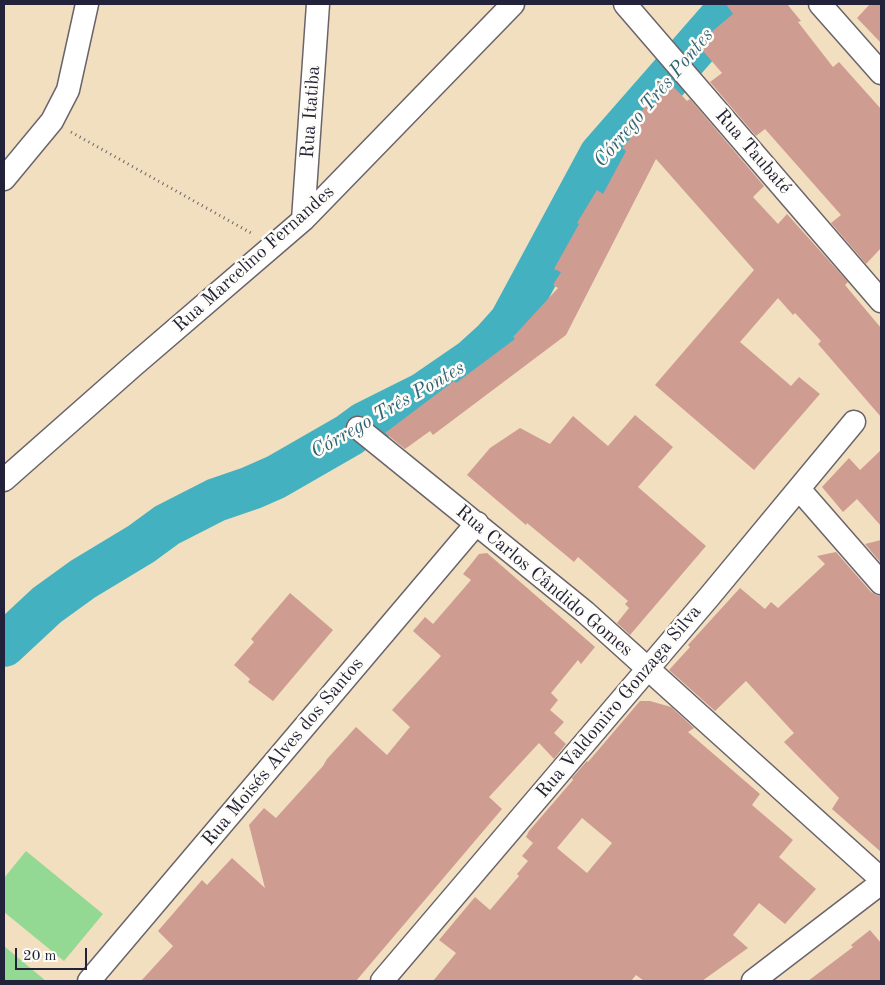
<!DOCTYPE html>
<meta charset="utf-8">
<style>
body{margin:0}
#map{position:relative;width:885px;height:985px;overflow:hidden;background:#f1dfc0;font-family:"Old Standard TT",serif}
canvas{display:block}
.frame{position:absolute;inset:0;border:5px solid #22223b;pointer-events:none}
.scale{position:absolute;left:15px;top:948px;width:72px;height:22px;box-sizing:border-box;border:2px solid #22223b;border-top:0;padding-left:6px;font-size:15px;line-height:18px;white-space:nowrap;color:#22223b;-webkit-text-stroke:4px #fdfcf7;paint-order:stroke}
</style>
<div id="map">
<canvas width="885" height="985"></canvas>
<div class="frame"></div>
<div class="scale">20 m</div>
</div>
<script>
const ctx = document.querySelector('canvas').getContext('2d');
ctx.lineJoin = 'round';
function fill(path, color) {
  ctx.fillStyle = color;
  ctx.fill(path, 'evenodd');
}
function trace(path, color, width, dash) {
  ctx.strokeStyle = color;
  ctx.lineWidth = width;
  ctx.lineCap = dash ? 'butt' : 'round';
  ctx.setLineDash(dash || []);
  ctx.stroke(path);
}
function drawText(font, color, halo, rows, align = 'center') {
  ctx.font = font + ' "Old Standard TT",serif';
  ctx.lineWidth = 5;
  ctx.setLineDash([]);
  ctx.textBaseline = 'middle';
  ctx.strokeStyle = halo;
  ctx.fillStyle = color;
  for (const [text, x, y, turn = 0] of rows) {
    ctx.save();
    ctx.translate(x, y);
    ctx.rotate((+turn || 0) * Math.PI / 180);
    ctx.textAlign = isNaN(turn) ? turn : align;
    if (halo) ctx.strokeText(text, 0, 0);
    ctx.fillText(text, 0, 0);
    ctx.restore();
  }
}
fill(new Path2D(`
 M26,851L103,914L64,961L4,912V878Z
 M4,946L46,981H4Z`), '#93d993');
trace(new Path2D(`
 M4,645L47,605L83,579L141,544L167,525L216,500L251,488L276,477L349,435L364,424L424,394L472,361L494,341L511,322L601,155L733,4`), '#44b1c1', 44);
fill(new Path2D(`
 M726,4H787L801,21L798,22L833,67L839,62L881,109V248L866,264L831,223L841,215L765,129L756,136L710,82L722,73L697,44L733,14Z
 M870,4H881V43L857,18Z
 M670,83L687,101L690,99L764,186L753,197L778,224L787,214L848,282L845,285L881,328V417L818,344L821,341L795,313L793,315L778,298L740,342L791,386L799,377L820,394L754,470L655,385L754,270L656,159L566,335L433,435L430,431L405,449L385,433L454,381L456,383L515,339L513,337L558,288L553,285L561,272L554,269L579,224L577,223L597,190L603,194L626,151L622,148L634,134L627,129L649,102L653,106Z
 M635,415L673,447L638,487L706,546L630,635L617,623L629,608L625,604L628,601L578,557L574,562L527,523L526,525L467,475L490,448L520,428L550,444L573,416L608,446Z
 M881,450V526L857,499L843,512L822,487L849,458L860,470Z
 M881,540V563L865,544Z
 M836,552L871,592L876,595L881,596V852L832,809L839,798L784,742L794,733L746,681L715,711L669,670L690,647L688,645L740,588L765,609L771,602L778,608L825,564L817,556Z
 M487,553L595,647L581,664L578,660L551,693L558,700L550,710L564,722L554,733L566,744L554,759L539,743L489,797L502,809L356,981H141L173,946L158,931L202,880L207,885L232,858L265,888L249,825L264,808L276,818L323,766L327,759L356,727L387,755L410,727L392,710L441,656L413,631L425,617L433,624L471,580L463,574L479,554Z
 M290,593L333,630L273,701L248,682L250,679L234,665L254,642L251,639Z
 M640,701H650L671,707L694,728L688,732L760,794L752,805L793,840L779,857L816,889L785,924L759,903L733,935L748,948L702,981H644L636,975L631,981H433L456,953L439,940L475,897L490,910L519,876L517,874L528,861L522,856L533,843L526,837L529,831L573,780L572,778L587,761L588,762ZM582,818L612,843L587,873L557,848Z
 M870,930L881,943V981H808L853,947L851,945Z`), '#cf9c92');
const street = new Path2D(`
 M625,4L881,301
 M820,4L881,73
 M4,179L52,121L68,90L87,4
 M303,220L318,4
 M358,428L585,612L881,879
 M4,480L133,366L303,220L513,4
 M799,489L881,583
 M89,981L477,523
 M382,981L709,597L854,422
 M753,981L881,883`);
trace(street, '#6a646a', 25);
trace(new Path2D(`
 M71,132L251,233`), '#6a646a', 3, [1, 4]);
trace(street, '#fff', 22);
drawText('19px', '#22223b', '#fdfcf7', [
 ["Rua Itatiba",311,112,-86],
 ["Rua Taubaté",753,152,49],
 ["Rua Marcelino Fernandes",254,259,-42],
 ["Rua Carlos Cândido Gomes",544,581,40],
 ["Rua Valdomiro Gonzaga Silva",619,702,-50],
 ["Rua Moisés Alves dos Santos",283,752,-50]
]);
drawText('italic 20px', '#316277', '#fdfcf7', [
 ["Córrego Três Pontes",654,98,-50],
 ["Córrego Três Pontes",388,410,-30]
]);
</script>
